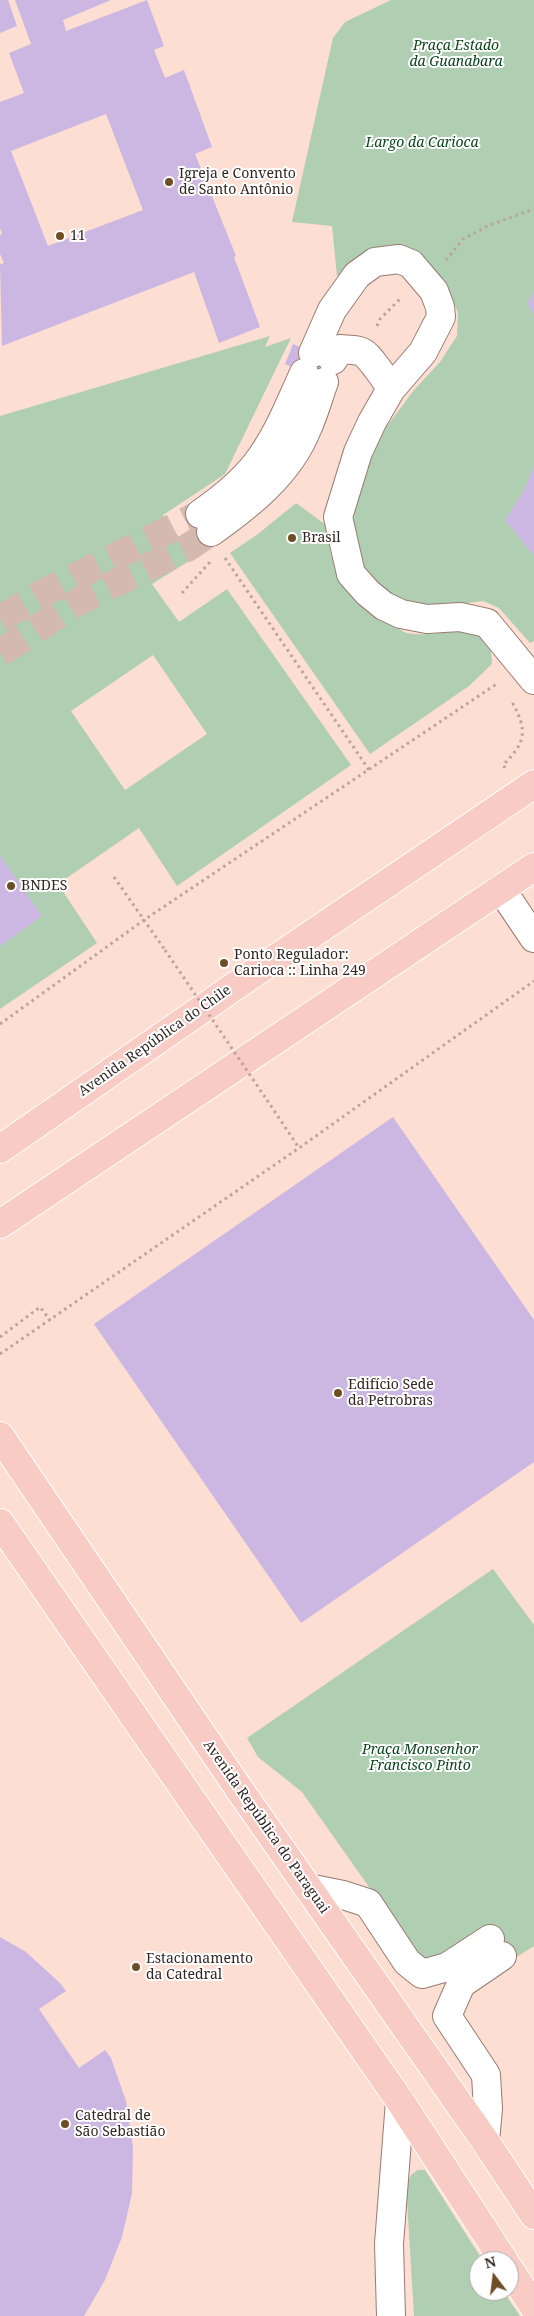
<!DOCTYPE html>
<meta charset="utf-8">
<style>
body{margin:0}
#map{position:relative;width:534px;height:2316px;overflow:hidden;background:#fcded3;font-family:"Noto Serif",serif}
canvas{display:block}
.north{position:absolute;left:469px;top:2251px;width:50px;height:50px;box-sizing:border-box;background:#fff;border:1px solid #aca8a6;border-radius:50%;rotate:345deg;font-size:14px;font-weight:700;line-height:20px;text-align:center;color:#302520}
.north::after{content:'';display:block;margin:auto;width:18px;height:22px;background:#6f4e25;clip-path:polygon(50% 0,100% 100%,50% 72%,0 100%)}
</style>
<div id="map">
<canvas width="534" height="2316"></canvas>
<div class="north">N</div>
</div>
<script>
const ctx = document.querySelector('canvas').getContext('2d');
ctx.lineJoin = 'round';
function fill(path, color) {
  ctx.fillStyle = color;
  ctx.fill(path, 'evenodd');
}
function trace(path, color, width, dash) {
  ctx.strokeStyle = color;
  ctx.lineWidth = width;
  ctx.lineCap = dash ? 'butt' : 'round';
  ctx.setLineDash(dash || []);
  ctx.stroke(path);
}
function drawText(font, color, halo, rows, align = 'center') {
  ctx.font = font + ' "Noto Serif",serif';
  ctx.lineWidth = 4;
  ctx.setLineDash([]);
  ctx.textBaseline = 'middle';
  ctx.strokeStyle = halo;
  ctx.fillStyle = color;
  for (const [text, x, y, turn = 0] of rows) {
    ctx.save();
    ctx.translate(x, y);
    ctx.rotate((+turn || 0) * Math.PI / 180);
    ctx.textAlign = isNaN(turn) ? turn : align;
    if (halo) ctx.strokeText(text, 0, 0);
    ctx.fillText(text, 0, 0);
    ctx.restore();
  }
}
fill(new Path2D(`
 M391,0H534V641L530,643L499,608L483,601L422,609L396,598L363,572L351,531L361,484L382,433L414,390L440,362L457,336L458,313L447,285L436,271L419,260L360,258L337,276L332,226L292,222L333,38L345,22Z
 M270,336L265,347L291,338L225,474L163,515L194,558L152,584L179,622L227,589L351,765L177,886L139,828L58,884L97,943L0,1009V416ZM153,655L207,734L125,790L71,711Z
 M296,503L326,525C328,541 330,558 338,573C345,587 392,628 407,633C421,637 457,631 472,629C487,640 492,645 492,664L469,686L370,754L230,553L258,534Z
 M493,1569L534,1625V1946L507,1963H431L417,1955L302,1792L258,1757L247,1738Z
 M418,2170H425L483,2261H479V2291H503L520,2316H414L406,2183L412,2174Z`), '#afceb2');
fill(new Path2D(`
 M0,0H8L17,26L0,33Z
 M15,0H111L63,20L66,31L147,0L164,46L154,50L165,78L184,70L212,147L195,154L236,256L234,257L260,327L219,343L194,272L2,346L0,264L4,263L0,254V235L2,234L0,228V102L24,93L9,53L31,44ZM106,114L143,210L48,246L11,151Z
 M534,291V315L527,303Z
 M293,344L341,364L332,386L285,364Z
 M534,466V556L505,520L523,492Z
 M0,856L42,916L0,946Z
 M393,1117L534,1320V1462L301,1623L94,1324Z
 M0,1937L26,1952L60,1983L66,1991L39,2009L79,2068L105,2050L111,2058L126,2101L133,2147L132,2193L122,2237L105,2280L84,2316H0Z`), '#cbb7e1');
trace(new Path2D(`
 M0,619L45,592L200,514
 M0,653L79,601L187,548L211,532`), '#d3b9af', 28, [28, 14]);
const minor = new Path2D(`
 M313,353L332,310L357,275L375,262L399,259L411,264L434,291L440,307L441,317L423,352L391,389L372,422L358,452L338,517L351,574L368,593L384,606L401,614L427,619L460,617L487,623L534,680
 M333,360L340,349C365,351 362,349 377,368C382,375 387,381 391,389
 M200,514C223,498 246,480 262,456C280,430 291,401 304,373
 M211,532C249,505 289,474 307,429C314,414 318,398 324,382
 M501,889L534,938
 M308,1888L343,1895L368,1903L407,1962L422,1974L447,1967L490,1939
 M485,2141L488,2109L486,2075L447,2016L461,1984L502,1956
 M391,2316L389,2244L400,2101`);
const major = new Path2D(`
 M0,1149L238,984L534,784
 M0,1224L534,867
 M0,1436L239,1789L485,2141L534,2215
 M0,1523L400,2101L504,2261
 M509,2269L534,2307`);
trace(minor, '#977c72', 30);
trace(major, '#fff', 30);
trace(new Path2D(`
 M446,260L463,239L490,225L534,209
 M377,326L380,319L400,299
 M225,558L369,770
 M182,593L210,562
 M505,768L503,765C526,742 528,731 512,702
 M114,877L165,950
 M0,1024L144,920L498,683
 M267,1100L299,1148
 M0,1337L40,1307L50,1320
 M0,1354L299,1148L534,981`), '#bba39a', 3, [2.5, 4]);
trace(minor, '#fff', 28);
trace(major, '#f8cbc5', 28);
trace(new Path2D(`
 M165,950L267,1100`), '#bba39a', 3, [2.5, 4]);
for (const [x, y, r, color] of [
 [169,182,5,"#6f4e25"],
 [60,236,5,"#6f4e25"],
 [292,538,5,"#6f4e25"],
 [11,886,5,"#6f4e25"],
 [224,963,5,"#6f4e25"],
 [338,1393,5,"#6f4e25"],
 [136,1967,5,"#6f4e25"],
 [65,2124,5,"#6f4e25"]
]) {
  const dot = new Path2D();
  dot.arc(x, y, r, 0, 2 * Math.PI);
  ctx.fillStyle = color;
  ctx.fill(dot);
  trace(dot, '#fff', 2);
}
drawText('italic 14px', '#09441a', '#fff', [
 ["Praça Estado",456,46],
 ["da Guanabara",456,62],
 ["Largo da Carioca",422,143],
 ["Praça Monsenhor",420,1750],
 ["Francisco Pinto",420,1766]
]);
drawText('14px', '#302520', '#fff', [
 ["Igreja e Convento",179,174],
 ["de Santo Antônio",179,190],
 ["11",70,236],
 ["Brasil",302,538],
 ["BNDES",21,886],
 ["Ponto Regulador:",234,955],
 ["Carioca :: Linha 249",234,971],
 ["Edifício Sede",348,1385],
 ["da Petrobras",348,1401],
 ["Estacionamento",146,1959],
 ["da Catedral",146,1975],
 ["Catedral de",75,2116],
 ["São Sebastião",75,2132]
], 'left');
drawText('14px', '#302520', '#fff', [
 ["Avenida República do Chile",155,1041,-35],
 ["Avenida República do Paraguai",266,1827,55]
]);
</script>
